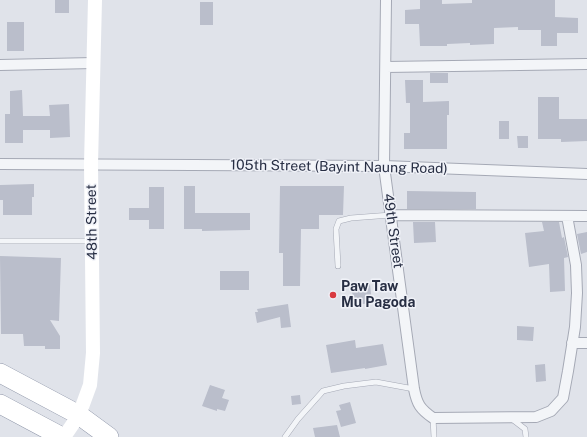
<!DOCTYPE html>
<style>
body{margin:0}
canvas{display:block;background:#e0e3ea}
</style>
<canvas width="587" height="437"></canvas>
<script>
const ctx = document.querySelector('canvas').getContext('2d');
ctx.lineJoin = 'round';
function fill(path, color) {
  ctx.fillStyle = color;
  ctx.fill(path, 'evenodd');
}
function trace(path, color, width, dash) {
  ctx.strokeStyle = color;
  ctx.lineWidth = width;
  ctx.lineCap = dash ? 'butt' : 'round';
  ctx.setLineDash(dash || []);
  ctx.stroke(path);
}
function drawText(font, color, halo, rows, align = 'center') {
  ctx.font = font + ' "Public Sans",sans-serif';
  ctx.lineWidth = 3;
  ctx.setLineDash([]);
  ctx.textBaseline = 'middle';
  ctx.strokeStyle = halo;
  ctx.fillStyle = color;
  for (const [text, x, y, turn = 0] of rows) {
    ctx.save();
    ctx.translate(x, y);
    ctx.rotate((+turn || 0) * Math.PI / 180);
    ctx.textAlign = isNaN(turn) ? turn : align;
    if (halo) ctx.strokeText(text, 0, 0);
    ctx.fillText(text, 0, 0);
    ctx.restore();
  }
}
fill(new Path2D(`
 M55,0H69V13H55Z
 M420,0H442V4L472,3V0H555V17L578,18V33H557V46H541V30H518V27L494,28V44L470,45V43L447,44V46H420L419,24H405V10L420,9Z
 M200,2H213V25H200Z
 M7,22H24V51H7Z
 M430,73H448V83H430Z
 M405,80H423V102L449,101V115H447V149H404V133H410V103H406Z
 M22,90L23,116H50L49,105L69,104L70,137L50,138V130H23V143H5V114H10V91Z
 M538,97H559V119H587V141L561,142V139H538Z
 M499,121H509V139H499Z
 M517,136H528V148H518Z
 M34,184V197H32V215H3V200H0V185Z
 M184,186H195V213H250V230L202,231V229H184Z
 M280,186H344L343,215H319V229H301L300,286H283V253H279Z
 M149,187H164V229H149V220H129V208H149Z
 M407,191L476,192V209H407Z
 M413,222H435L436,242L414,243Z
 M542,222H559L562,238L564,237L568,257L564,258L565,291L550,292L549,264L529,267L525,233L544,231Z
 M587,232V252L581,254L577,234Z
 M0,256L61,258L59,321L50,320L60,336V349H45V346H24L23,334H1Z
 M220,271H249V290H220Z
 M370,284L372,303L353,305L352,286Z
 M288,304L291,327L281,328L280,317L257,323L255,312H258L257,309Z
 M517,326L534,327L533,341L517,340Z
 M355,340L356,348L383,344L387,365L365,369V368L331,373L326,345Z
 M545,364L546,381L536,382L535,365Z
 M210,385L225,390L222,398L229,400L225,411L217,409V411L202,406Z
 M300,395L301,404L292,405L291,396Z
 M350,402L356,423L341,427L336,411L341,410L339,405Z
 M337,425L340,437H315L313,428Z`), '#babecb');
const lane = new Path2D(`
 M0,241H91
 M338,266L336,229L339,221L351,218L391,215
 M433,418L434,437
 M512,419L525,429L526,437
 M285,437L298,419L323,391L344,386L376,382L414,389`);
const street = new Path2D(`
 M386,0L384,166L414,389C417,404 420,409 433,418L536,417L551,411L563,398L568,371L575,327L577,293L576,265L567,216
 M0,65L94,63
 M386,67L587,64
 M0,164L384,166L587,174
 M391,215L587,216
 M572,343H587`);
const highway = new Path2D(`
 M0,373L79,415L109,437
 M0,404L62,437`);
trace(lane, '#a5a9b5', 6);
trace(street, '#a5a9b5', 12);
trace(highway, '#868ea2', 20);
trace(lane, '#f3f5f8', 5);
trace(street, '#f3f5f8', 10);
trace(new Path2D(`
 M64,437L79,415L90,385L93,353L91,164L95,0`), '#fff', 14);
trace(highway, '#fff', 19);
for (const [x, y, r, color] of [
 [333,295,4,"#d93b41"]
]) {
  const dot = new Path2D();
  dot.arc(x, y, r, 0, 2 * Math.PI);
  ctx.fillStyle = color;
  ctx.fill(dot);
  trace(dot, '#f0f2f8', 1.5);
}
drawText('14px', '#272e43', '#f0f2f8', [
 ["105th Street (Bayint Naung Road)",339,167,1],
 ["48th Street",92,222,-91],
 ["49th Street",393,231,82]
]);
drawText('bold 14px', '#272e43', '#f0f2f8', [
 ["Paw Taw",341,287],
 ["Mu Pagoda",341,303]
], 'left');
</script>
